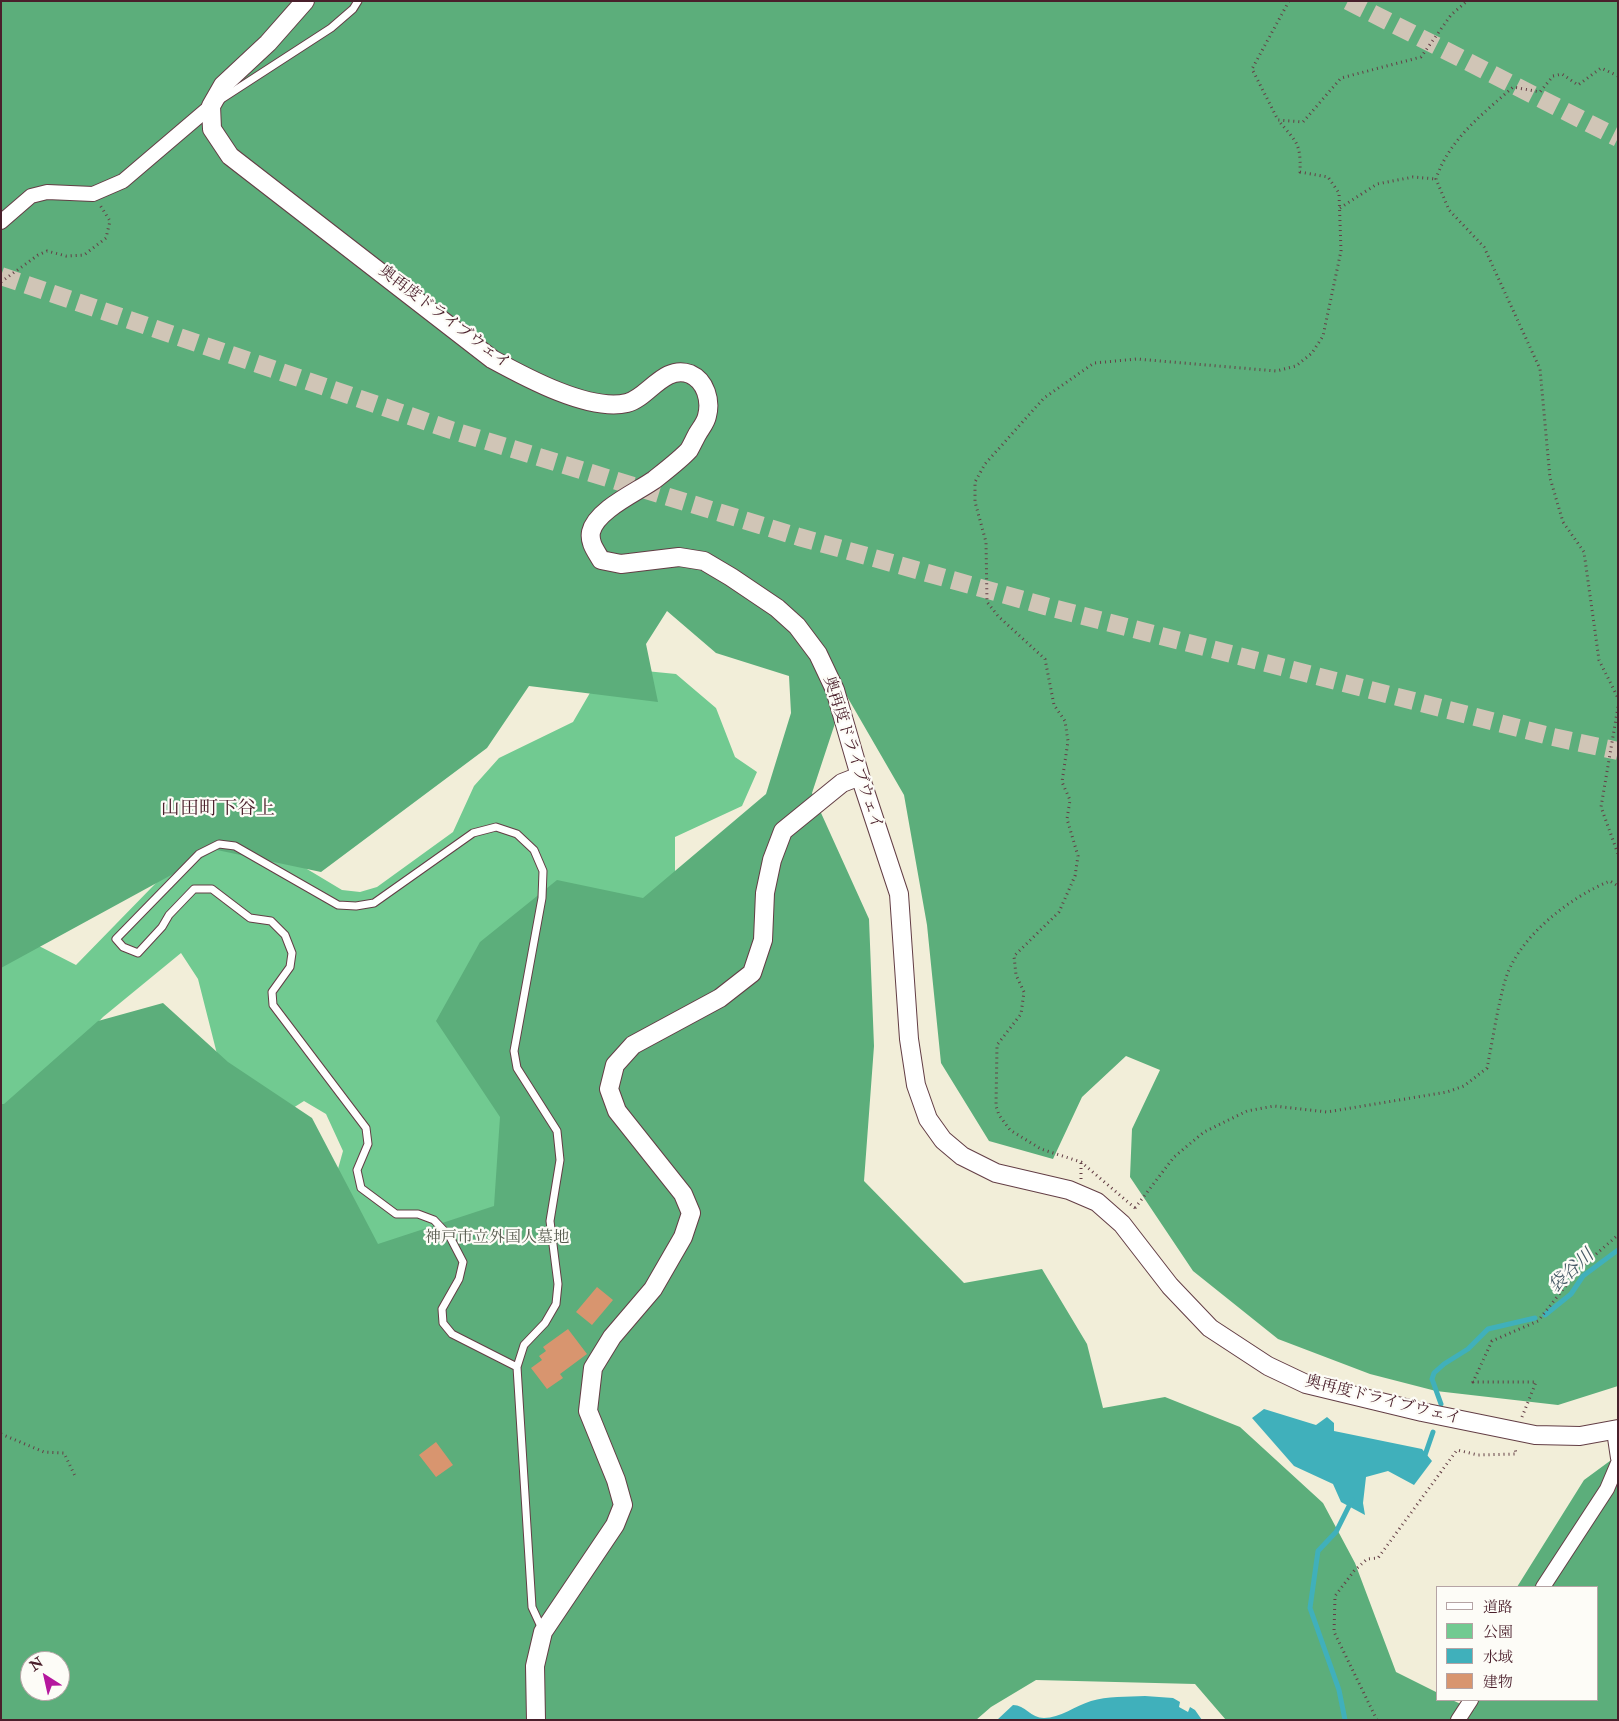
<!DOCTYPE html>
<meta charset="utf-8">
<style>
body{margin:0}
#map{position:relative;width:1619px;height:1721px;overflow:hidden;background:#f2eed9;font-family:"IM FELL Double Pica","Noto Serif JP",serif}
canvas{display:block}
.frame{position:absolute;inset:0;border:2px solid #4a1f2b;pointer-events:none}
.legend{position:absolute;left:1436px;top:1586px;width:162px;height:115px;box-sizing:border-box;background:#fdfcf7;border:1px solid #b5a4a5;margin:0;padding:6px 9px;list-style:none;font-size:15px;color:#4a1f2b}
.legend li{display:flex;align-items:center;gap:10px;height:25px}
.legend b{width:25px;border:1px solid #b5a4a5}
.north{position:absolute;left:20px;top:1651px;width:50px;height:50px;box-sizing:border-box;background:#fdfcf7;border:1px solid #b5a4a5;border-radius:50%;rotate:325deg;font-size:14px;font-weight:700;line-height:20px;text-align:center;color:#4a1f2b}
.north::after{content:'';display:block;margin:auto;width:18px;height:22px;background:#b5179e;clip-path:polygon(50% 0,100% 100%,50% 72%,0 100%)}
</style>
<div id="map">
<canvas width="1619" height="1721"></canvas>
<div class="frame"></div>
<ul class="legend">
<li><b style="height:6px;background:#fff"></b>道路</li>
<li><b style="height:14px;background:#71ca91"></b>公園</li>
<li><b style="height:14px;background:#40b0bb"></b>水域</li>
<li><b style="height:14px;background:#d8956f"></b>建物</li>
</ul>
<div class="north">N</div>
</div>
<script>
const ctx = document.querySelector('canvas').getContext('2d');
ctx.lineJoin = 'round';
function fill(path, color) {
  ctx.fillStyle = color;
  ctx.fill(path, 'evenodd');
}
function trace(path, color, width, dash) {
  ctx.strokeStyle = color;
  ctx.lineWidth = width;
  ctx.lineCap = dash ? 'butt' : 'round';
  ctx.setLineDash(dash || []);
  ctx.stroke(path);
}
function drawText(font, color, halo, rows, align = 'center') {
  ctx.font = font + ' "IM FELL Double Pica","Noto Serif JP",serif';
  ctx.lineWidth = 4.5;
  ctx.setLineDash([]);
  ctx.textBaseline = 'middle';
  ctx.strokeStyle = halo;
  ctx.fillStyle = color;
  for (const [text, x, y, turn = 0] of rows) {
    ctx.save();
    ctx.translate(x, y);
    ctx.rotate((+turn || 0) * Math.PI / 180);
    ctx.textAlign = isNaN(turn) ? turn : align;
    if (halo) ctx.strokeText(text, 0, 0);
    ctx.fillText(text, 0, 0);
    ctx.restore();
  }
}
fill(new Path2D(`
 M605,667L676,674L716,708L735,757L757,772L742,806L675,837V915L517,1518L336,1176L343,1151L326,1114L304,1101L263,1127L235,1125L198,979L181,953L103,1017L66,1057L1,1147V928L2,927L76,965L194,844L252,836L342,890L360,892L377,887L453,832L474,786L499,758L573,722Z`), '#71ca91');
fill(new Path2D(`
 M1,1H1618V1386L1558,1405L1436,1391L1370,1374L1278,1339L1193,1271L1130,1177L1132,1129L1160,1070L1126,1056L1082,1097L1053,1159L989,1141L941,1063L927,925L904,795L845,693L812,793L869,919L874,1046L864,1181L964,1283L1042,1269L1087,1344L1103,1408L1165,1397L1240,1427L1323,1503L1355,1563L1396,1672L1438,1693V1700H1452L1474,1710L1478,1700H1598V1587H1517L1584,1480L1618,1455V1720H1226L1195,1684L1036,1680L991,1707L976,1720H1V1104H4L98,1021L163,1003L228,1062L312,1118L378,1244L494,1206L500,1117L436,1021L480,942L557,880L643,898L766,794L791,713L789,676L716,653L667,611L646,644L658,702L529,686L487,748L321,872L217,850L1,968ZM30,1661H60V1691H30Z`), '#5cae7b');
fill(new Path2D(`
 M1264,1409L1316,1425L1327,1417L1334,1423V1431L1422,1449L1432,1461L1414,1485L1388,1471L1366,1477L1363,1503L1365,1515L1341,1502L1333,1484L1294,1466L1252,1418Z
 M1145,1696L1173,1698L1180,1702L1179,1707L1188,1712L1190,1707L1195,1710L1202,1720H997L1013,1705C1025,1705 1031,1718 1044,1718C1060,1718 1075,1706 1091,1701C1107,1696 1127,1697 1145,1696Z`), '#40b0bb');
trace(new Path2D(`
 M1545,1315L1571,1294L1583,1276L1618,1250
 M1441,1404L1432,1379L1434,1373L1444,1364L1468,1349L1488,1329L1535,1318
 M1424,1458L1433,1432
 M1345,1720L1339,1690L1310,1608L1318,1551L1336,1532L1352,1500`), '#40b0bb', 5);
fill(new Path2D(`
 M597,1287L613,1300L592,1325L576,1312Z
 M568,1329L587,1354L560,1374L563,1378L547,1389L531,1368L542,1360L539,1356L546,1351L543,1347Z
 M436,1442L453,1465L436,1477L419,1455Z`), '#d8956f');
trace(new Path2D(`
 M1348,1L1618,138
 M1,276L451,430L799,537L1045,606L1553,737L1618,751`), '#d0c5b6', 18, [18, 9]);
const service = new Path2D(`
 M220,100L331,28L353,9L358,1
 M517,1367L452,1334L443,1323L442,1309L459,1279L463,1262L450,1237L434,1220L418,1214H396L361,1188L357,1170L368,1144L366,1128L273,1005L272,992L290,967L292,953L285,935L271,921L250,918L212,889H194L169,915L162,927L138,953L123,947L116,939L199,854L219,844L235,846L338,905L356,906L374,903L473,833L496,827L517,834L534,850L543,871L542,898L514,1051L517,1068L557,1131L560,1160L550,1221L558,1284L556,1304L545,1323L524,1345L517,1367L532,1607L543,1631`);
const minor = new Path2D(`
 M1,222L31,196L47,192L93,194L123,181L211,106
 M1614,1431L1618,1458
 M1543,1587L1607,1489L1618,1463
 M1458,1720L1471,1700`);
const tertiary = new Path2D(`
 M305,1L268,43L223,85L211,106L212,129L230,156L492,359C525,377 589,412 627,403C648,398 664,364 690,374C706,381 711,401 707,416C706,422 701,428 698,433C695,438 692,445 689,450C681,459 664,472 654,480C637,492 596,510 591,532C589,543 596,551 601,560L621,564L679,557L704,561L731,577L777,608L797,626L818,654L835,690L860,776L899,894L909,1039L916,1085L928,1119L943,1140L962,1156L996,1173L1069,1190L1097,1202L1122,1224L1170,1286L1210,1328L1268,1366L1306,1384L1422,1412L1535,1435L1580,1436L1618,1429
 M536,1720L535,1666L543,1632L615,1525L623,1505L616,1480L588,1411L593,1368L612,1337L653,1289L683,1237L691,1213L683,1194L617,1111L609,1089L615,1065L633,1045L720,998L752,973L763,940L765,893L772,860L783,831L842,783L860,776`);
trace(service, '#633e45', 9);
trace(minor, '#633e45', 16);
trace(tertiary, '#633e45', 20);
trace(new Path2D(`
 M1289,1L1252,69L1278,120L1303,122L1341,78L1421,57L1451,15L1467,1
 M1618,76L1601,68L1578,85L1562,74L1553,76L1540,92L1513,87C1483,114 1449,139 1436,179L1449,210L1484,247L1540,369L1550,478L1563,522L1584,552L1599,660L1618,698
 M1340,208L1377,184L1413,177L1436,179
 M1,282L38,255L47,251L66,256L84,255L106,238L110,221L100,205
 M1618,707L1601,807L1618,854
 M1081,1179V1163
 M1135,1208L1081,1162L1041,1149L1010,1130L999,1115L996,1106L997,1045L1021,1014L1024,992L1016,975L1014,956L1059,912L1075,876L1078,856L1067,819L1070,800L1062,782L1068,741L1065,721L1054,705L1045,659L998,616L987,602L986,542L975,502V482L985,464L1044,398L1094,363L1137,359L1276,371L1296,366L1312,353L1323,336L1341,251L1339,193L1328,177L1300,172C1301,142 1296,142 1278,120
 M1135,1208L1174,1157L1204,1132L1247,1111L1274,1106L1327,1112L1447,1092L1464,1086L1487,1068C1493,1039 1497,1009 1505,981C1517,938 1570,897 1610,881L1618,886
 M1522,1417L1536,1382H1473L1492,1341L1538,1321L1579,1269L1618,1235
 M1,1434L44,1452L64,1453L75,1476
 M1377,1720L1334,1632L1335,1596L1354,1571L1367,1559L1378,1558L1457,1450L1478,1455L1516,1454L1515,1447`), '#633e45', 3, [1, 4]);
trace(service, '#fff', 7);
trace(minor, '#fff', 14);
trace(tertiary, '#fff', 18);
drawText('16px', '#4a1f2b', '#fdfcf7', [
 ["奥再度ドライブウェイ",444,318,37],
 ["奥再度ドライブウェイ",852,753,72],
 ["奥再度ドライブウェイ",1383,1401,14]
]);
drawText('16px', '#585b4f', '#fdfcf7', [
 ["神戸市立外国人墓地",497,1239]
]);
drawText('italic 18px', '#465965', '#fdfcf7', [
 ["袋谷川",1572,1272,-43]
]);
drawText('19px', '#4a1f2b', '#fdfcf7', [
 ["山田町下谷上",218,810]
]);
</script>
